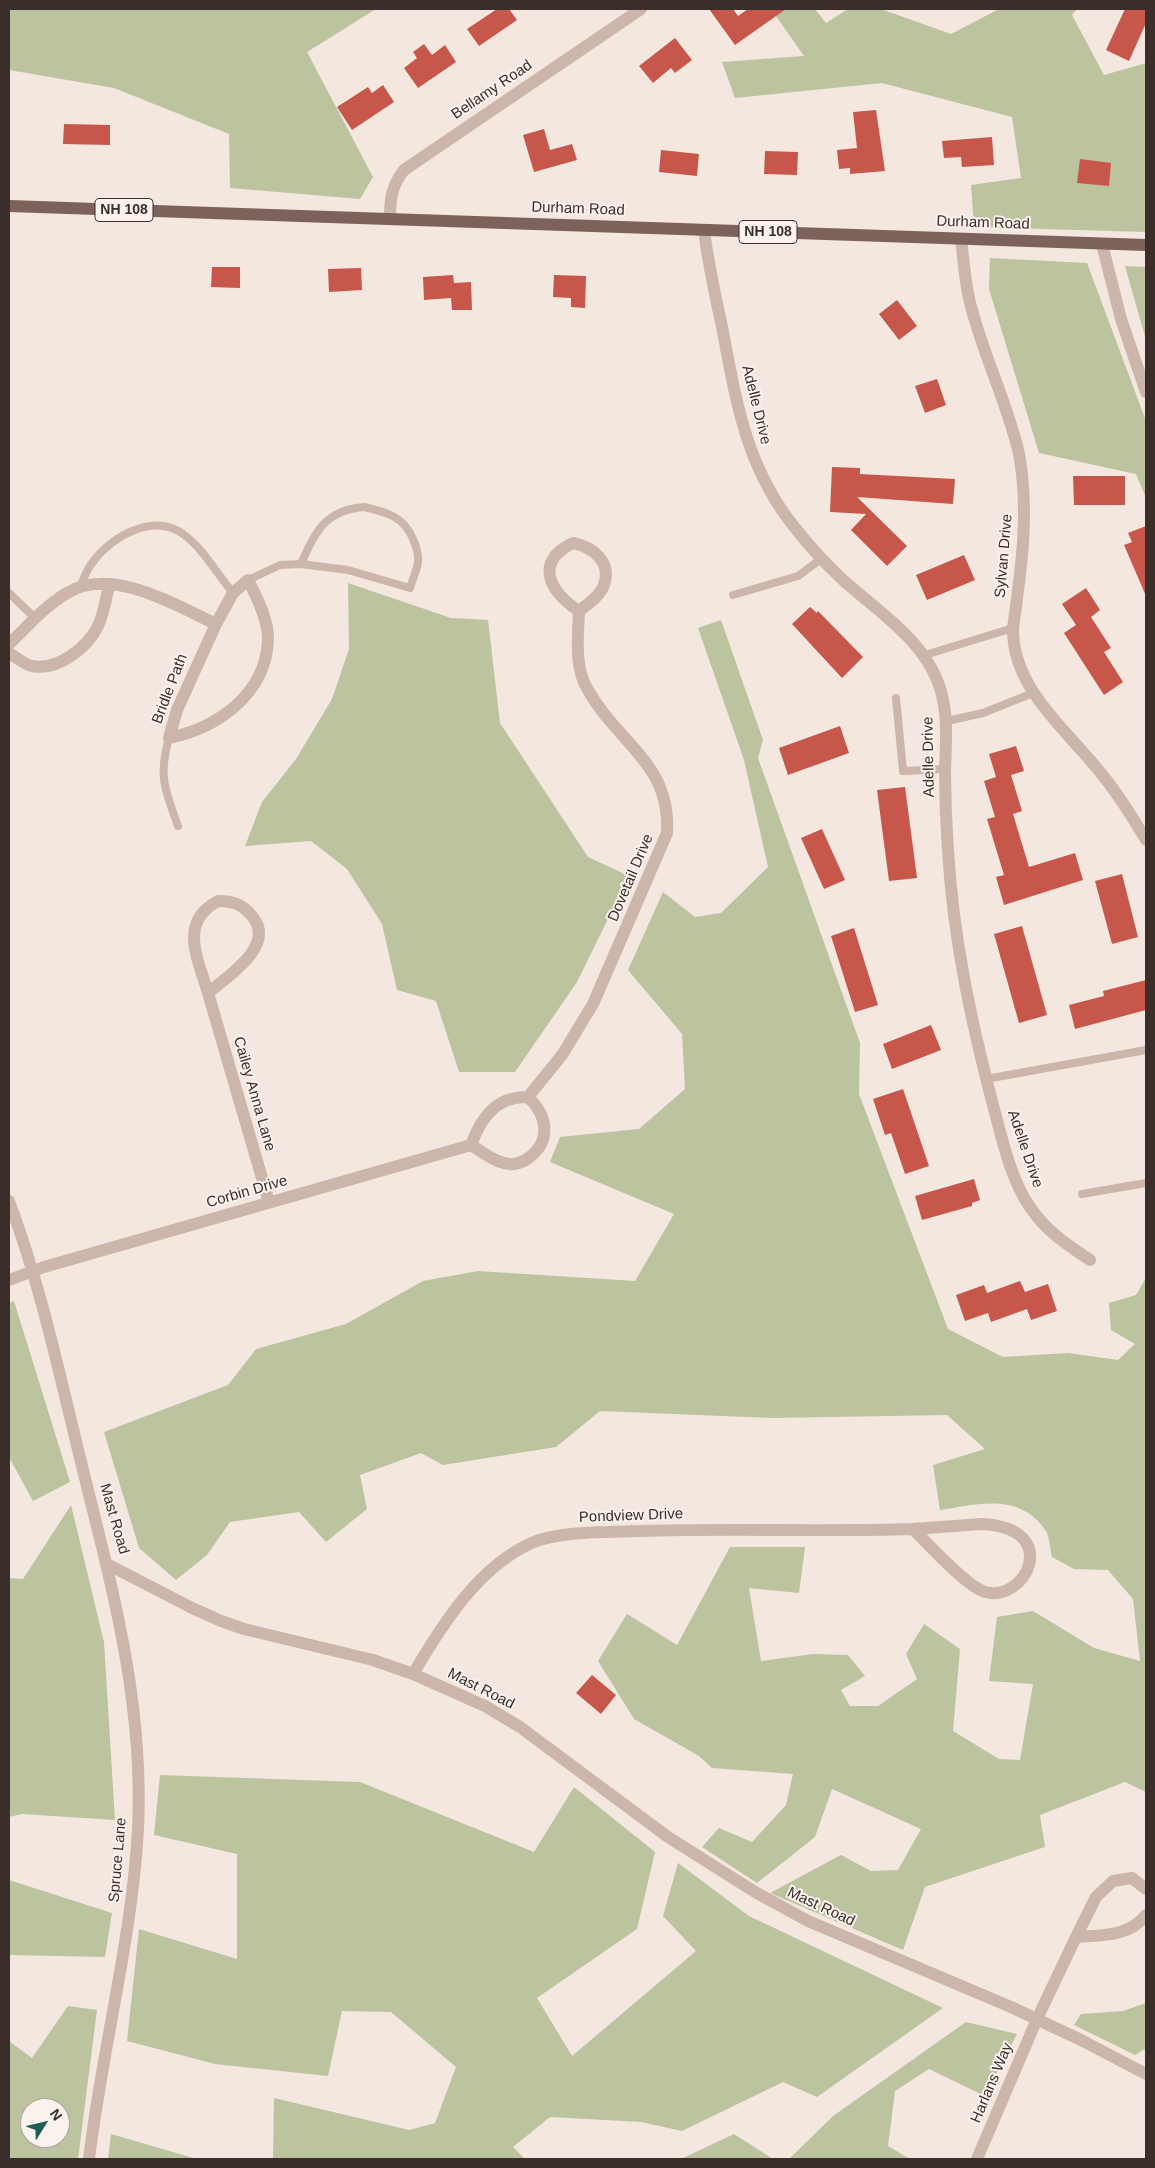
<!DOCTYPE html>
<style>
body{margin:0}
#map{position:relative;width:1155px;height:2168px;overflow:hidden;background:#f3e7e0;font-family:Helvetica,sans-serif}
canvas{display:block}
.frame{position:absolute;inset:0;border:10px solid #3a2d2a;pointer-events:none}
.north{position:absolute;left:20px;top:2098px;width:50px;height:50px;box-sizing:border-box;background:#fbf2ed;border:1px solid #aea39f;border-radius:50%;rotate:54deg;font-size:14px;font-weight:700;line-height:20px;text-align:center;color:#3a2d2a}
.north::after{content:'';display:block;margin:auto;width:18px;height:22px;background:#1f5d58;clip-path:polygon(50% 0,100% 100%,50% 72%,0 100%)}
</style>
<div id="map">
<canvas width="1155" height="2168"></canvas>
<div class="frame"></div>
<div class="north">N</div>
</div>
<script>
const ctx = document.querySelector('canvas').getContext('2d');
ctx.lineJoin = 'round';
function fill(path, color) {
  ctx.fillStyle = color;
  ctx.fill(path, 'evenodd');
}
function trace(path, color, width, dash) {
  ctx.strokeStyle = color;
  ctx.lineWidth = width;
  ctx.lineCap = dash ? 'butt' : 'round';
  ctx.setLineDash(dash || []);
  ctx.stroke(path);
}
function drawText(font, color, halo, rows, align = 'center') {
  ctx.font = font + ' Helvetica,sans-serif';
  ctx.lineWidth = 4;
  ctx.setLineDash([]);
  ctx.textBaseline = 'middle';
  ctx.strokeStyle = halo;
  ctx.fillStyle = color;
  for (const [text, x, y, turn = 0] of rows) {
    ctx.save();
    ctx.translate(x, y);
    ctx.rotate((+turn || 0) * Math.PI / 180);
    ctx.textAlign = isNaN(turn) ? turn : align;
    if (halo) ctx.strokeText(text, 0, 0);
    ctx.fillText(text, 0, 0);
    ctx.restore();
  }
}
fill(new Path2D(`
 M9,9H376L307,52L373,177L360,199L230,188L229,134L114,88L9,70Z
 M771,9H815L826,23L848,9H881L951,34L999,9H1077L1072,15L1104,75L1146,63V232L974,227L971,185L1021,178L1012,117L882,83L735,98L722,62L804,56Z
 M990,258L1087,263L1146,421V498L1136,474L1039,453L989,289Z
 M1125,266L1146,267V340Z
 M348,583L451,618L488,620L500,723L588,857L629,876L577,982L515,1072H459L436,1001L397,990L382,924L347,869L311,841L245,846L262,802L296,759L332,699L349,649Z
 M721,620L763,740L758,758L860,1043L859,1094L948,1329L1003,1357L1068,1353L1118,1360L1135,1344L1111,1330L1109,1303L1136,1295L1146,1278V1792L1125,1782L1040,1815L1045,1847L925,1887L903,1950L770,1893L841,1855L871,1871L898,1870L921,1829L832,1789L815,1837L757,1883L702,1847L719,1828L752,1842L786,1805L793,1774L712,1768L699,1756L634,1719L598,1661L627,1614L677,1645L730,1547H805L799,1593L749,1588L761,1661L813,1654L848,1655L865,1676L841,1690L850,1706H878L917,1679L906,1654L924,1624L960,1649L953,1731L999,1759L1020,1760L1033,1684L989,1681L997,1617L1033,1611L1094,1648L1140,1661L1133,1599L1108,1570L1074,1569L1052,1557C1050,1550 1050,1538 1046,1531C1020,1492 978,1504 940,1510L933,1465L985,1449L947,1415L772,1418L600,1411L556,1447L443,1465L421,1453L360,1475L367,1509L326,1542L299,1512L230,1522L207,1555L176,1580L139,1548L104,1432L228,1385L256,1349L346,1324L423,1281L478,1271L635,1281L674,1214L550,1162L560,1137L639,1129L685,1089L682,1034L628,970L663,892L695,917L721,913L768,867L744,760L698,628Z
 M14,1301L70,1482L33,1501L9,1457V1303Z
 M71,1505L104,1642L115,1820L22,1814L9,1817V1578L23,1579Z
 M160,1775L360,1782L534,1852L574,1787L655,1852L637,1929L537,1998L572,2056L696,1951L663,1916L678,1863L749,1916L943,2008L817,2097L783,2082L682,2131L641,2122L550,2117L513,2147L525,2159H273L274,2098L409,2130L435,2123L456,2067L391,2012L342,2011L328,2076L215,2064L127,2041L139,1929L237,1959V1854L154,1835Z
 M9,1880L112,1913L105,1957L9,1955Z
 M1146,2003V2048L1135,2055L1074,2025L1081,2014L1123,2011Z
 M68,2006L97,2010L78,2159H9V2041L32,2058ZM30,2108H60V2138H30Z
 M966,2022L1017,2034L985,2096L929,2069L895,2091L888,2146L910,2159H789L833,2116Z
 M111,2134L197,2159H108Z
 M734,2134L773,2159H681Z`), '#bcc39f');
fill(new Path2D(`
 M497,9H509L517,20L479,46L467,29Z
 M709,9H733L738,16L748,9H786L735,45Z
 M1125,9H1146V23L1129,61L1106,50Z
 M675,38L692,60L675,73L671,68L653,83L639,66Z
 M424,44L432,55L445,45L456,62L418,88L404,68L417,58L413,52Z
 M383,85L394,102L352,130L337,107L368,87L372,93Z
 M876,110L885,171L850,174V168L839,169L837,150L857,148L853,112Z
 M64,124L110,125V145L63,144Z
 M544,129L550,150L572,144L577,160L534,172L523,135Z
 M992,137L994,165L962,167L961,157L944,158L942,141Z
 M661,150L699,154L697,176L659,172Z
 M765,151L798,152L797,175L764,174Z
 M1080,159L1111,163L1109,186L1077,183Z
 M212,267H240V288L211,287Z
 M361,268L362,290L329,292L328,269Z
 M453,275L454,283L471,282L472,310H452L451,298L424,300L423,277Z
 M554,275L586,276L585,308L571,307V298L553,297Z
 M897,300L917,326L899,340L879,314Z
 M937,379L946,405L925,413L915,386Z
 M832,467L860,468V474L955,479L953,504L857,497L907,546L887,566L851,530L866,514L830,512Z
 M1073,476H1125V505H1074Z
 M1146,526V596L1124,545L1132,542L1128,533Z
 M964,555L975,580L927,600L916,575Z
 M1086,588L1100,610L1091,617L1111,648L1104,652L1123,682L1104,695L1064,633L1076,625L1062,604Z
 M810,607L817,613L818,611L863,657L842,678L792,624Z
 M840,726L849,753L788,775L779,748Z
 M1016,746L1024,771L1011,775L1022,811L1013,814L1029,867L1075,853L1083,880L1004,905L996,877L1004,875L987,819L995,817L984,781L996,777L989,754Z
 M905,787L917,878L889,881L877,790Z
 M822,829L845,880L824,889L801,838Z
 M1122,874L1138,937L1112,944L1095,881Z
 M1022,926L1047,1015L1019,1023L994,934Z
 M854,928L878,1005L855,1012L831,936Z
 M1146,980V1010L1075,1029L1069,1005L1104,996L1103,991Z
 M931,1025L941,1050L892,1069L883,1044Z
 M903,1089L929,1166L905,1174L891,1133L885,1135L873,1099Z
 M974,1179L980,1200L972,1203V1206L922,1220L915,1196Z
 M1020,1281L1025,1292L1048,1284L1057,1311L1031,1320L1027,1309L991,1322L988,1313L965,1321L956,1295L984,1285L987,1293Z
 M592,1675L616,1695L601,1714L576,1693Z`), '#c7574a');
trace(new Path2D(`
 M364,507C387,512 404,517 413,539C416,546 419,555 418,562C417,571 412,580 410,588L348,570L301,564C315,531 326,510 364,507Z
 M248,580L280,565L301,564
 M80,587C83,580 86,572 90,566C108,538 152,512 183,534C203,548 217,574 233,593
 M9,593L36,619
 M733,595L798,576L821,559
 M925,655L1013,628
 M896,698L903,771L945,769
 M947,721L983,713L1033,693
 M169,738C158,776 165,790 178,826
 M986,1079L1146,1050
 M1082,1194L1146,1183`), '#ccb6ab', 8);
trace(new Path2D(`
 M704,230C708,264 716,298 723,332C737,406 747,469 796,529C810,547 826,564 843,580C881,614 929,643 942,695C948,720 946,744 945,770C945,796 946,823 948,850C953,937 971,1021 993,1105C1002,1138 1010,1178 1030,1207C1046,1231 1066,1244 1090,1260
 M961,239C964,263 965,287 972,310C985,359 1008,405 1019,454C1030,512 1021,570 1013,628C1012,690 1069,731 1104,777C1120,797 1133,818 1146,840
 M1102,244L1121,319L1146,392
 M573,543C593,547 612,562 604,585C600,596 588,604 579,611C550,592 533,562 573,543Z
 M9,644C27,627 45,606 67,593C111,566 175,605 216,624L177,710L169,738C217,728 265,695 268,641C269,621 257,597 248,580L233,593L216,624
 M9,653C16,657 25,665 32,666C58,671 87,648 98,626C104,613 106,599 109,585
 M218,901C233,901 242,904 252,916C277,945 228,976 208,993C198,959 178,922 218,901Z
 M208,993L269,1202
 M528,1097L562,1055L593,1004L667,833C671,763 618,744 588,690C574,667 578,638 579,611
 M9,1280L44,1267L471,1145C481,1118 496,1096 528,1097C548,1116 552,1142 527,1159C522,1162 514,1165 509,1164C495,1162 483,1153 471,1145
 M982,1524C1063,1528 1026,1603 985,1592C967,1587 928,1544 913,1529Z
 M107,1564L192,1608L221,1621L244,1629L373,1660L413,1674L485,1706L520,1727L668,1837L755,1892L808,1921L1011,2007L1081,2040L1146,2074
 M413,1674C442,1625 479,1565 534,1542C560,1531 610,1532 639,1531C730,1528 822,1532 913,1529
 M1146,1889L1132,1878L1113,1881L1096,1897L1076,1937C1102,1935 1129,1937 1146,1915
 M977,2159L1037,2019L1076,1937`), '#ccb6ab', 12);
trace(new Path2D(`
 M390,218C390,197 392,186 404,170L641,9
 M9,1201C41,1286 60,1377 82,1466C112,1588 144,1701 138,1829C132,1940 102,2049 89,2159`), '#ccb6ab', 12);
trace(new Path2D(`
 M9,206L1146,245`), '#7c625b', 12);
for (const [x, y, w] of [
 [124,210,58],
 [768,232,58]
]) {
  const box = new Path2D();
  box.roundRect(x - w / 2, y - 11.5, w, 23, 4);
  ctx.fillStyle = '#fbf2ed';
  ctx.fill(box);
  trace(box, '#3a2d2a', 1);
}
drawText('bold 14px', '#3a2d2a', null, [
 ["NH 108",124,210],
 ["NH 108",768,232]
]);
drawText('15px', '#3a2d2a', '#fbf2ed', [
 ["Bellamy Road",492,90,-34],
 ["Durham Road",578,209,2],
 ["Durham Road",983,223,2],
 ["Adelle Drive",756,405,76],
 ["Sylvan Drive",1004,556,-85],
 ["Bridle Path",170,689,-69],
 ["Adelle Drive",929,757,-91],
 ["Dovetail Drive",631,878,-67],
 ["Cailey Anna Lane",254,1094,74],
 ["Adelle Drive",1025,1149,71],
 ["Corbin Drive",247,1192,-16],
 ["Pondview Drive",631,1516,-2],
 ["Mast Road",114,1519,74],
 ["Mast Road",481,1689,27],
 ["Spruce Lane",118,1860,-85],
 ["Mast Road",821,1907,25],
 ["Harlans Way",992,2083,-67]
]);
</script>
